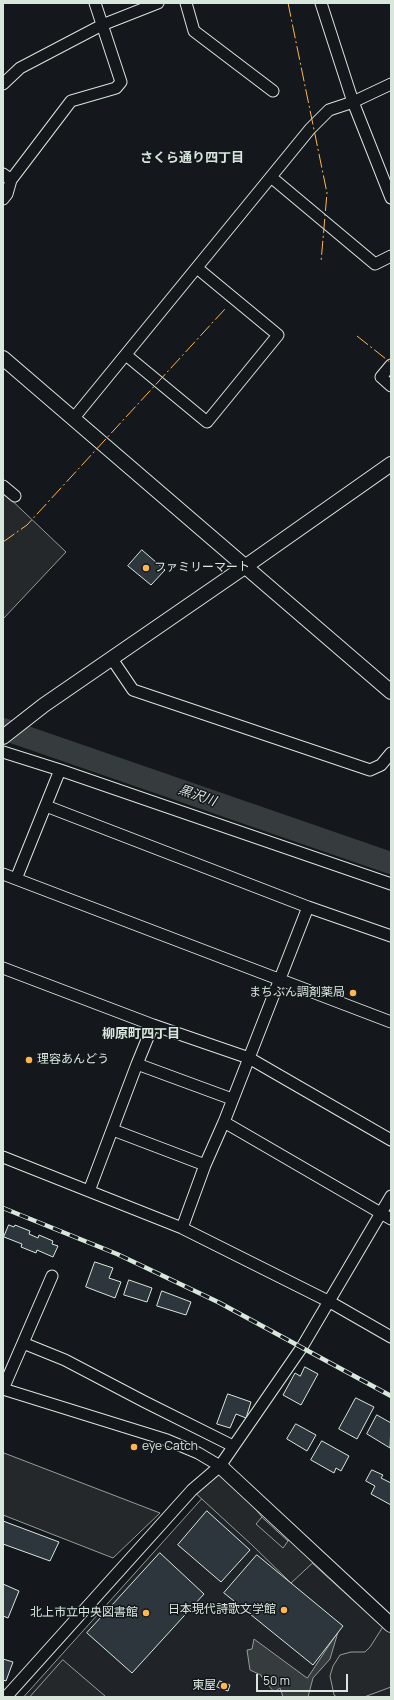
<!DOCTYPE html>
<meta charset="utf-8">
<style>
body{margin:0}
#map{position:relative;width:394px;height:1700px;overflow:hidden;background:#14181c;font-family:Manrope,sans-serif}
canvas{display:block}
.frame{position:absolute;inset:0;border:4px solid #d8e6dc;pointer-events:none}
.scale{position:absolute;left:256px;top:1674px;width:92px;height:18px;box-sizing:border-box;border:2px solid #d8e6dc;border-top:0;padding-left:5px;font-size:12px;line-height:14px;white-space:nowrap;color:#d8e6dc;-webkit-text-stroke:3px #14181c;paint-order:stroke}
</style>
<div id="map">
<canvas width="394" height="1700"></canvas>
<div class="frame"></div>
<div class="scale">50 m</div>
</div>
<script>
const ctx = document.querySelector('canvas').getContext('2d');
ctx.lineJoin = 'round';
function fill(path, color) {
  ctx.fillStyle = color;
  ctx.fill(path, 'evenodd');
}
function trace(path, color, width, dash) {
  ctx.strokeStyle = color;
  ctx.lineWidth = width;
  ctx.lineCap = dash ? 'butt' : 'round';
  ctx.setLineDash(dash || []);
  ctx.stroke(path);
}
function drawText(font, color, halo, rows, align = 'center') {
  ctx.font = font + ' Manrope,"Noto Sans JP",sans-serif';
  ctx.lineWidth = 3;
  ctx.setLineDash([]);
  ctx.textBaseline = 'middle';
  ctx.strokeStyle = halo;
  ctx.fillStyle = color;
  for (const [text, x, y, turn = 0] of rows) {
    ctx.save();
    ctx.translate(x, y);
    ctx.rotate((+turn || 0) * Math.PI / 180);
    ctx.textAlign = isNaN(turn) ? turn : align;
    if (halo) ctx.strokeText(text, 0, 0);
    ctx.fillText(text, 0, 0);
    ctx.restore();
  }
}
const green = new Path2D(`
 M220,1479L391,1635V1697H24Z`);
fill(green, '#202428');
trace(green, '#939e99', 1);
const parking = new Path2D(`
 M3,492L66,552L3,619Z
 M3,1453H4L160,1513L113,1558L3,1515Z
 M220,1466L262,1517L256,1524L283,1548L293,1534L318,1558L291,1583L252,1545L192,1490Z
 M387,1621L391,1625V1687L364,1697H337L334,1695L330,1676L333,1666L340,1655L351,1652H365L370,1647Z
 M63,1660L105,1696V1697H30Z`);
fill(parking, '#24282b');
trace(parking, '#939e99', 1);
const water = new Path2D(`
 M338,1632L330,1659L313,1678L308,1697H283L280,1688L274,1692C269,1685 263,1682 261,1675L250,1670L247,1650L252,1649L254,1639L307,1678Z`);
fill(water, '#363b3e');
trace(water, '#939e99', 1);
trace(new Path2D(`
 M3,729L391,863`), '#363b3e', 22);
const building = new Path2D(`
 M142,550L165,570L151,585L128,566Z
 M9,1225L14,1227L15,1225L30,1231L29,1234L38,1238L39,1235L53,1241L52,1244L58,1246L53,1257L37,1250L36,1253L21,1247L22,1244L4,1237Z
 M95,1262L113,1268L109,1278L121,1282L115,1298L86,1287Z
 M129,1280L152,1288L147,1302L124,1295Z
 M162,1291L191,1302L186,1315L157,1306Z
 M305,1367L318,1374L301,1405L283,1395L295,1373L300,1376Z
 M228,1394L251,1402L246,1418L236,1414L230,1428L217,1424Z
 M356,1398L374,1407L357,1439L339,1429Z
 M377,1415L391,1423L390,1448L367,1434Z
 M296,1424L316,1435L307,1451L287,1439Z
 M322,1441L349,1456L341,1471L336,1468L334,1473L311,1460Z
 M372,1470L383,1475L381,1478L391,1483V1505L371,1494L375,1486L366,1481Z
 M207,1511L250,1550L221,1582L178,1545Z
 M3,1521L59,1542L50,1561L3,1544Z
 M160,1553L204,1594L132,1673L87,1633Z
 M257,1555L343,1626L313,1665L224,1593Z
 M3,1584L19,1591L8,1618L3,1616Z
 M3,1659L13,1662L6,1681L3,1680Z
 M220,1681L230,1685L228,1691L217,1687Z`);
fill(building, '#2c363c');
trace(building, '#d8e6dc', 1);
const minor = new Path2D(`
 M186,3L194,31L273,91
 M321,3L353,102L391,198
 M3,84L20,68L102,25L158,3
 M3,174L11,180L7,194L3,199
 M271,177L375,264L391,256
 M11,180L71,101L116,88L121,82L95,3
 M126,355L207,422L278,335L197,268
 M391,365L381,377L391,386
 M73,419L310,129L329,110L353,102L391,84
 M3,486L15,496
 M112,659L133,690L370,770L381,765L391,753
 M3,752L60,770L391,884
 M46,806L308,907L391,936
 M3,874L391,1022
 M16,879L60,770
 M3,968L153,1025L249,1058L391,1140
 M137,1064L232,1099
 M224,1122L391,1219
 M113,1130L205,1165
 M3,1157L182,1228L330,1302L391,1337
 M89,1191L137,1064L153,1025
 M182,1228L205,1165L224,1122L308,907
 M23,1343L65,1360L145,1402L233,1446
 M3,1389L167,1440L198,1453L220,1466
 M3,1389L52,1276
 M6,1697L192,1490L220,1466L302,1347L391,1196`);
const tertiary = new Path2D(`
 M3,358L391,692
 M3,737L44,705L246,566L391,464
 M220,1466L391,1625`);
trace(minor, '#d8e6dc', 13);
trace(tertiary, '#d8e6dc', 16);
trace(minor, '#14181c', 11);
trace(tertiary, '#14181c', 14);
const rail = new Path2D(`
 M3,1208L117,1254L218,1302L391,1396`);
trace(rail, '#d8e6dc', 4.5);
trace(rail, '#14181c', 3, [9]);
trace(new Path2D(`
 M288,3L327,193L321,262
 M357,336L391,363
 M3,542L27,525L225,309`), '#ffb74d', 1, [14, 3, 2, 3]);
for (const [x, y, r, color] of [
 [146,568,4,"#ffb74d"],
 [353,993,4,"#ffb74d"],
 [29,1060,4,"#ffb74d"],
 [134,1447,4,"#ffb74d"],
 [284,1610,4,"#ffb74d"],
 [146,1613,4,"#ffb74d"],
 [224,1686,4,"#ffb74d"]
]) {
  const dot = new Path2D();
  dot.arc(x, y, r, 0, 2 * Math.PI);
  ctx.fillStyle = color;
  ctx.fill(dot);
  trace(dot, '#14181c', 1.5);
}
drawText('12px', '#d8e6dc', '#14181c', [
 ["ファミリーマート",154,568,"left"],
 ["まちぶん調剤薬局",345,993],
 ["理容あんどう",37,1060,"left"],
 ["eye Catch",142,1447,"left"],
 ["日本現代詩歌文学館",276,1610],
 ["北上市立中央図書館",138,1613],
 ["東屋",216,1686]
], 'right');
drawText('bold 13px', '#d8e6dc', '#14181c', [
 ["さくら通り四丁目",192,158],
 ["柳原町四丁目",141,1034]
]);
drawText('italic 13px', '#d8e6dc', '#14181c', [
 ["黒沢川",197,796,19]
]);
</script>
